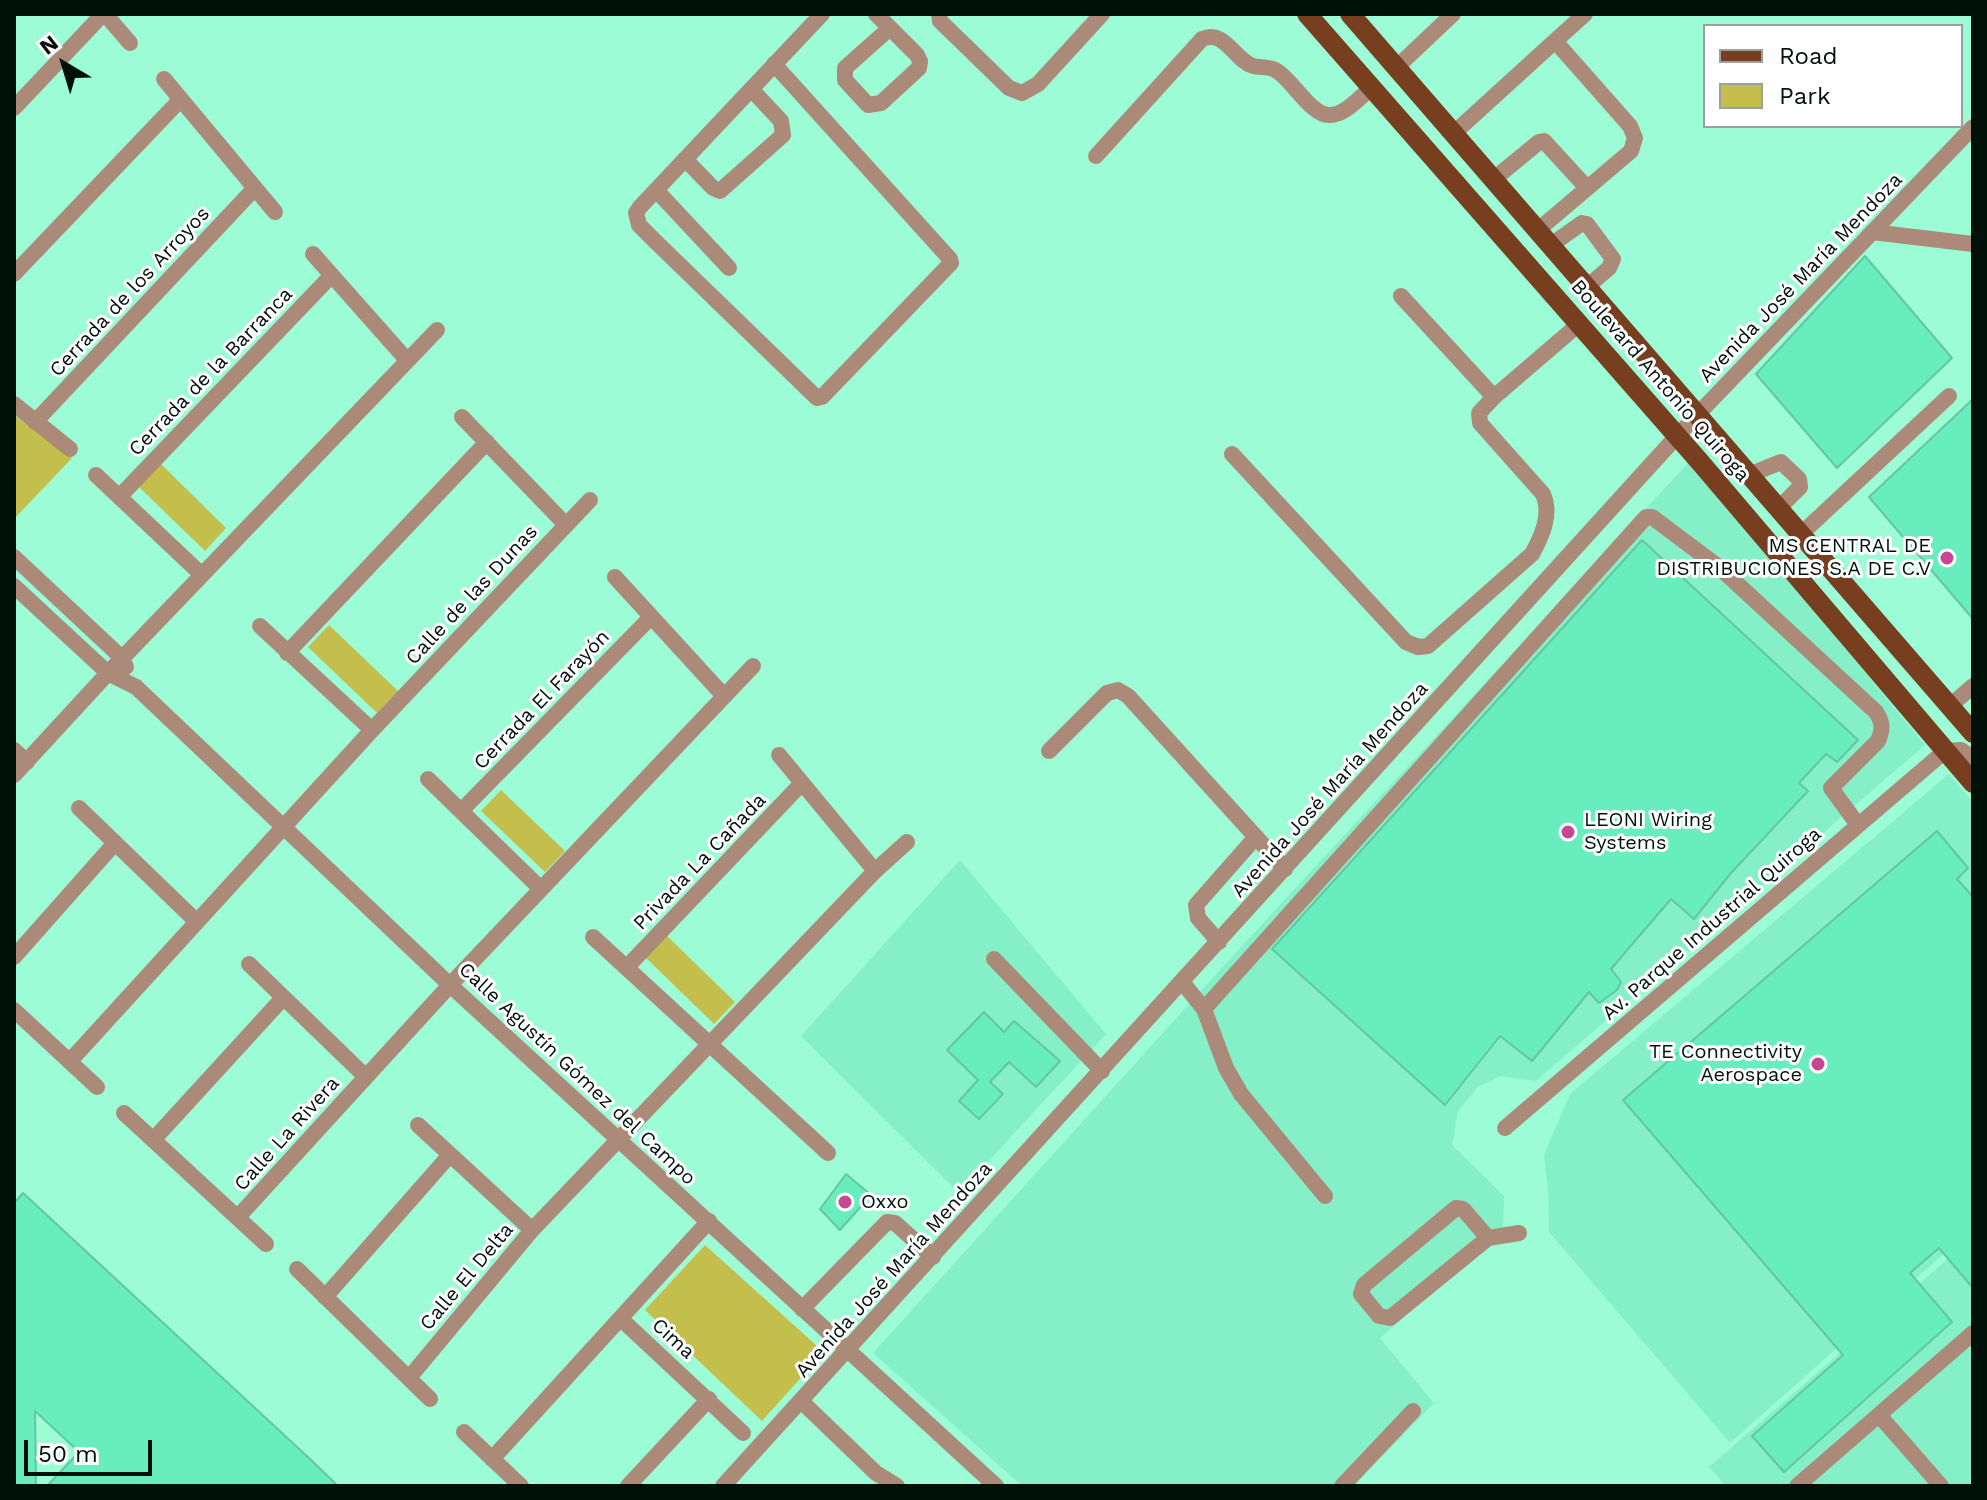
<!DOCTYPE html>
<meta charset="utf-8">
<style>
body{margin:0}
#map{position:relative;width:1987px;height:1500px;overflow:hidden;background:#9bfcd6;font-family:"Work Sans",sans-serif}
canvas{display:block}
.frame{position:absolute;inset:0;border:16px solid #00110a;pointer-events:none}
.legend{position:absolute;left:1703px;top:24px;width:260px;height:104px;box-sizing:border-box;background:#fff;border:2px solid #99a09d;margin:0;padding:10px 14px;list-style:none;font-size:24px;color:#00110a}
.legend li{display:flex;align-items:center;gap:16px;height:40px}
.legend b{width:40px;border:2px solid #99a09d}
.north{position:absolute;left:24px;top:24px;width:80px;height:80px;-webkit-text-stroke:6px #fff;paint-order:stroke;rotate:322deg;font-size:22px;font-weight:700;line-height:32px;text-align:center;color:#00110a}
.north::after{content:'';display:block;margin:auto;width:28px;height:36px;background:#00110a;clip-path:polygon(50% 0,100% 100%,50% 72%,0 100%)}
.scale{position:absolute;left:24px;top:1440px;width:128px;height:36px;box-sizing:border-box;border:4px solid #00110a;border-top:0;padding-left:10px;font-size:24px;line-height:28px;white-space:nowrap;color:#00110a;-webkit-text-stroke:6px #fff;paint-order:stroke}
</style>
<div id="map">
<canvas width="1987" height="1500"></canvas>
<div class="frame"></div>
<ul class="legend">
<li><b style="height:10px;background:#773e1f"></b>Road</li>
<li><b style="height:22px;background:#c4bf4d"></b>Park</li>
</ul>
<div class="north">N</div>
<div class="scale">50 m</div>
</div>
<script>
const ctx = document.querySelector('canvas').getContext('2d');
ctx.lineJoin = 'round';
function fill(path, color) {
  ctx.fillStyle = color;
  ctx.fill(path, 'evenodd');
}
function trace(path, color, width, dash) {
  ctx.strokeStyle = color;
  ctx.lineWidth = width;
  ctx.lineCap = dash ? 'butt' : 'round';
  ctx.setLineDash(dash || []);
  ctx.stroke(path);
}
function drawText(font, color, halo, rows, align = 'center') {
  ctx.font = font + ' "Work Sans",sans-serif';
  ctx.lineWidth = 6;
  ctx.setLineDash([]);
  ctx.textBaseline = 'middle';
  ctx.strokeStyle = halo;
  ctx.fillStyle = color;
  for (const [text, x, y, turn = 0] of rows) {
    ctx.save();
    ctx.translate(x, y);
    ctx.rotate((+turn || 0) * Math.PI / 180);
    ctx.textAlign = isNaN(turn) ? turn : align;
    if (halo) ctx.strokeText(text, 0, 0);
    ctx.fillText(text, 0, 0);
    ctx.restore();
  }
}
fill(new Path2D(`
 M1690,461L1925,745L1536,1081L1500,1076L1478,1087L1458,1111L1452,1145L1504,1196L1503,1230L1380,1338L1434,1403L1354,1486H1022L873,1353L1229,960Z
 M1949,774L1973,802V1228L1730,1443L1549,1232L1548,1189L1544,1155L1570,1094Z
 M960,860L1106,1034L959,1193L801,1036Z
 M1973,1237V1486H1726L1709,1467Z`), '#85f0c8');
fill(new Path2D(`
 M14,415L72,458L14,519Z
 M160,463L226,528L205,551L138,486Z
 M329,625L398,691L377,713L308,647Z
 M501,790L565,851L545,872L481,811Z
 M666,935L735,1002L714,1024L645,957Z
 M705,1245L816,1345V1361L762,1421L645,1310Z`), '#c4bf4d');
const building = new Path2D(`
 M1865,256L1952,358L1837,468L1756,374Z
 M1973,399V619L1869,497Z
 M1642,540L1858,740L1837,762L1826,754L1799,783L1808,791L1731,873L1694,919L1671,899L1611,969L1621,982L1617,990L1599,1003L1589,992L1532,1061L1500,1036L1445,1105L1272,949Z
 M1937,831L1968,868L1957,879L1973,897V1288L1939,1248L1910,1273L1952,1322L1784,1472L1752,1436L1843,1355L1623,1100Z
 M984,1012L1004,1032L1014,1021L1060,1061L1036,1087L1009,1062L990,1082L1003,1094L979,1119L959,1101L978,1080L947,1050Z
 M846,1174L871,1195L840,1230L820,1209Z
 M23,1193L310,1459L338,1486H47L79,1452L35,1411L36,1486H14V1203Z`);
fill(building, '#68edbe');
trace(building, '#65c6a2', 2);
trace(new Path2D(`
 M105,14L130,43
 M876,14L917,55L920,61L919,68L881,103L868,105L845,80V68L890,28
 M939,14L940,21L1009,88L1022,93L1038,84L1102,14
 M1555,41L1585,14
 M774,64L950,259L951,263L822,397L817,398L657,243L639,225L636,213L640,207L822,14
 M1397,67L1453,14
 M164,79L275,212
 M14,108L103,14
 M1454,133L1555,41L1630,126L1635,138L1631,151L1538,230
 M1096,156L1202,39C1225,29 1233,59 1253,66C1261,68 1270,66 1277,71C1293,81 1311,115 1329,115C1344,116 1360,97 1371,88
 M685,159L713,188L720,191L783,135L781,121L751,89
 M1494,179L1539,142L1544,141L1587,188
 M656,190L729,268
 M1872,232L1973,244
 M1551,245L1582,223L1587,224L1613,259L1609,268L1587,287
 M313,254L406,359
 M14,274L181,99
 M1401,296L1494,397L1579,324
 M14,404L70,449
 M462,417L566,525
 M35,422L254,189
 M1232,454L1406,642L1418,647L1428,646L1532,554C1542,536 1552,514 1543,494L1480,423L1479,413L1494,397
 M1751,474L1781,462L1799,479L1800,487L1779,508
 M96,475L202,575
 M120,496L331,276
 M1801,534L1949,396
 M14,557L122,658L126,667
 M615,577L724,696
 M14,586L108,673L136,687L450,985L996,1486
 M260,626L372,730
 M287,653L487,442
 M1950,706L1973,686
 M14,750L27,762
 M1049,751L1107,693L1118,690L1128,696L1285,869
 M779,755L875,871
 M14,775L108,673L437,330
 M428,779L541,889
 M79,808L196,921
 M461,811L651,617
 M593,937L828,1153
 M1219,942L1198,918L1196,905L1255,838
 M14,957L115,843
 M994,959L1102,1071
 M249,964L366,1077
 M627,967L802,783
 M1183,983L1204,1009L1226,1068L1241,1094L1325,1196
 M1204,1009L1646,517H1652L1720,568L1876,712C1883,723 1883,729 1878,741L1831,788L1858,825
 M14,1010L97,1087
 M70,1061L372,730L590,500
 M124,1113L266,1244
 M418,1125L532,1230
 M1505,1128L1945,751L1961,750L1973,759
 M154,1139L283,998
 M238,1217L450,985L753,666
 M1488,1238L1390,1318L1379,1316L1361,1294L1364,1285L1456,1208L1463,1209L1488,1238L1519,1233
 M297,1269L430,1399
 M325,1297L449,1156
 M802,1309L887,1222L895,1223L933,1257
 M621,1319L743,1433
 M409,1378L532,1230L875,871L907,842
 M801,1401L876,1473L897,1486
 M1879,1415L1941,1486
 M464,1432L521,1486
 M492,1459L709,1221
 M628,1486L709,1399
 M723,1486L1677,436L1973,127
 M1342,1486L1413,1411
 M1797,1486L1973,1333`), '#ac8a79', 16);
trace(new Path2D(`
 M1307,14L1700,462L1973,783
 M1350,14L1973,733`), '#773e1f', 20);
for (const [x, y, r, color] of [
 [1947,558,8,"#c64793"],
 [1568,832,8,"#c64793"],
 [1818,1064,8,"#c64793"],
 [845,1202,8,"#c64793"]
]) {
  const dot = new Path2D();
  dot.arc(x, y, r, 0, 2 * Math.PI);
  ctx.fillStyle = color;
  ctx.fill(dot);
  trace(dot, '#fff', 3);
}
drawText('20px', '#00110a', '#fff', [
 ["Avenida José María Mendoza",1801,278,-46],
 ["Cerrada de los Arroyos",130,292,-47],
 ["Cerrada de la Barranca",211,372,-46],
 ["Boulevard Antonio Quiroga",1660,381,49],
 ["Calle de las Dunas",472,595,-47],
 ["Cerrada El Farayón",542,700,-46],
 ["Avenida José María Mendoza",1330,790,-48],
 ["Privada La Cañada",700,862,-46],
 ["Av. Parque Industrial Quiroga",1712,924,-41],
 ["Calle Agustín Gómez del Campo",577,1074,43],
 ["Calle La Rivera",287,1134,-48],
 ["Avenida José María Mendoza",894,1270,-48],
 ["Calle El Delta",467,1277,-50],
 ["Cima",673,1339,42]
]);
drawText('20px', '#00110a', '#fff', [
 ["MS CENTRAL DE",1931,546],
 ["DISTRIBUCIONES S.A DE C.V",1931,569],
 ["LEONI Wiring",1584,820,"left"],
 ["Systems",1584,843,"left"],
 ["TE Connectivity",1802,1052],
 ["Aerospace",1802,1075],
 ["Oxxo",861,1202,"left"]
], 'right');
</script>
